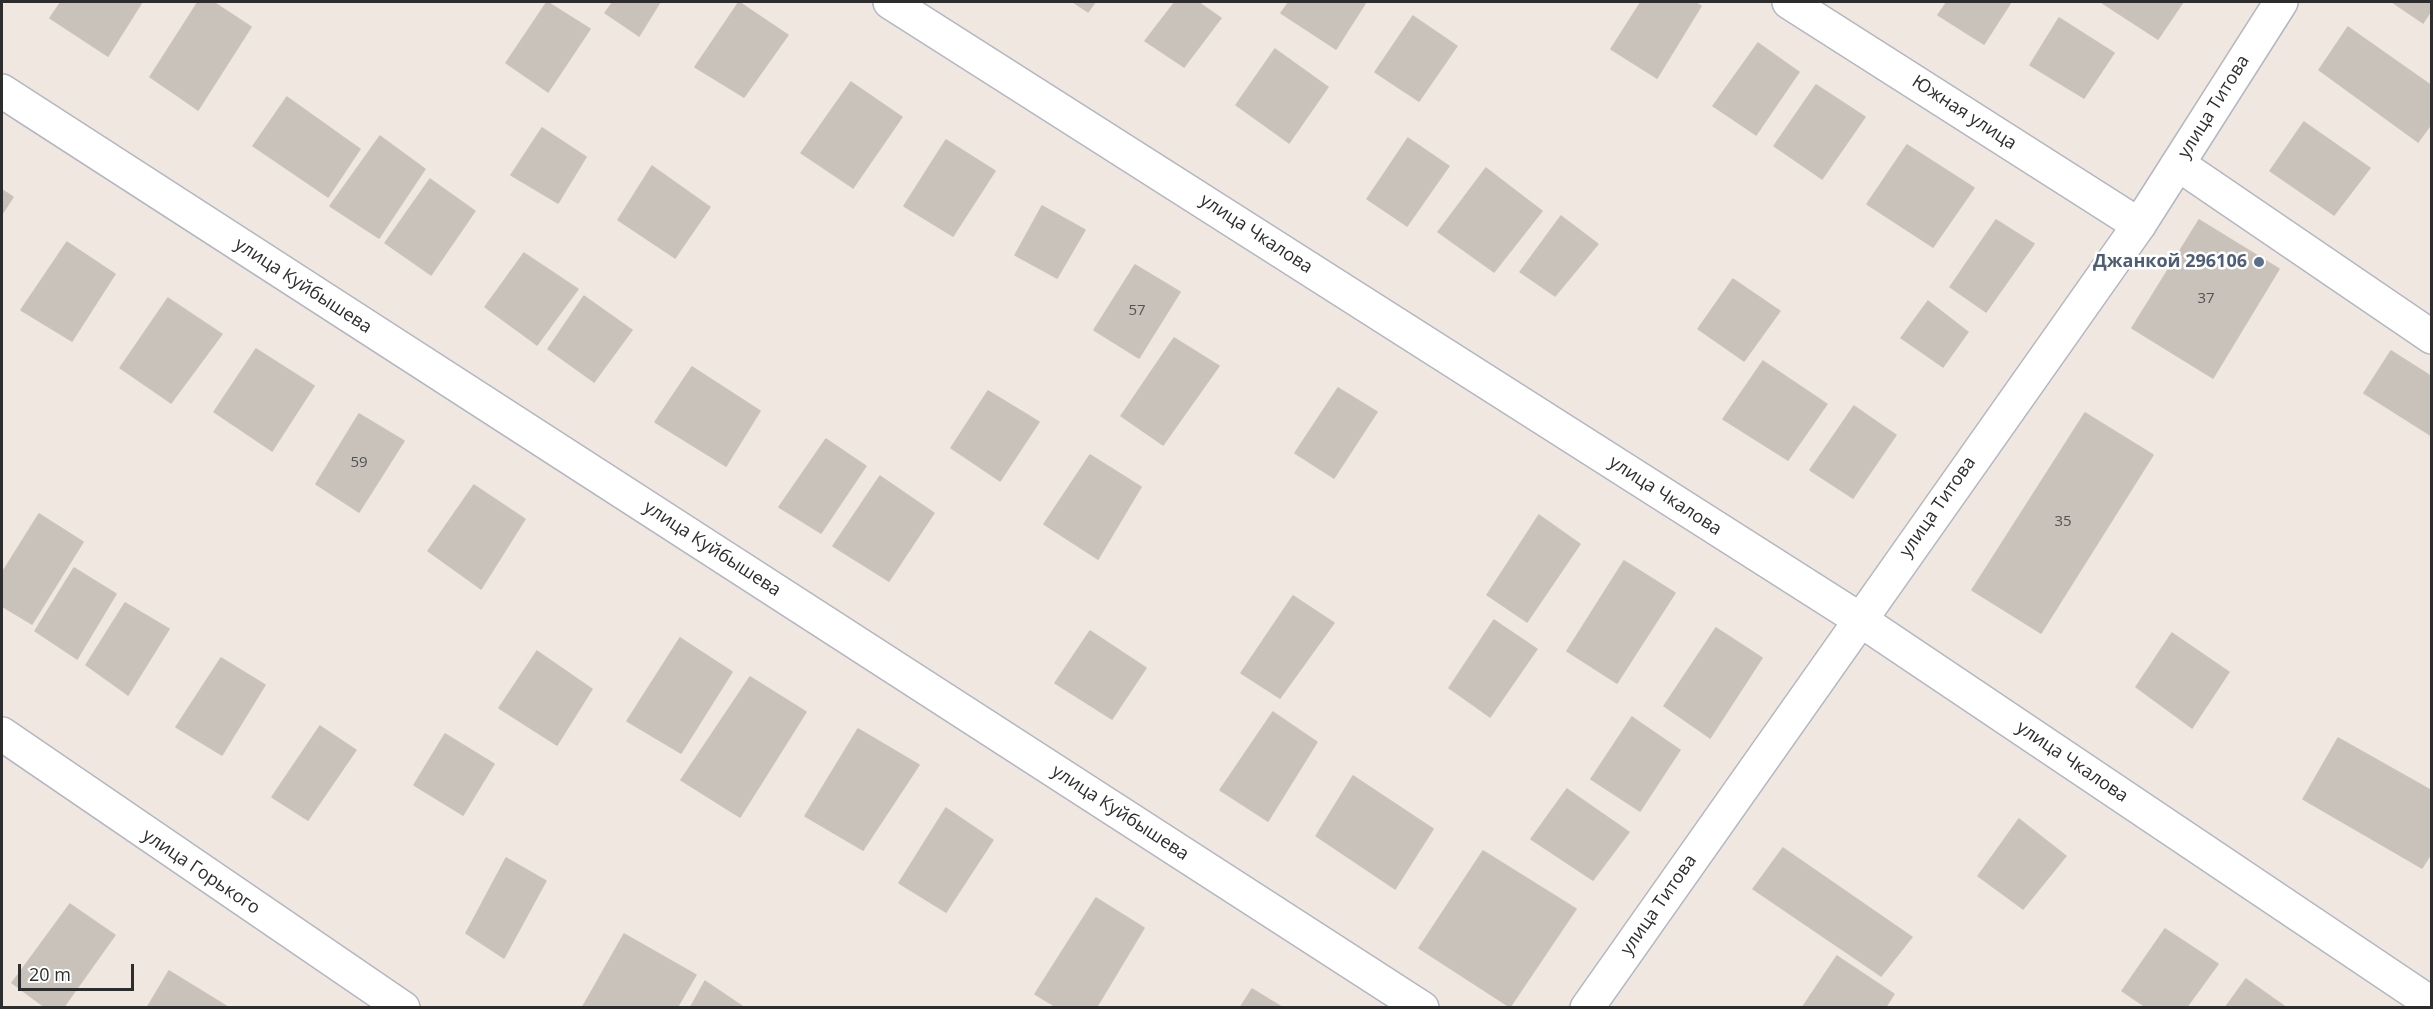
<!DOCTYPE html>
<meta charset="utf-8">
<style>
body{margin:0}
#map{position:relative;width:2433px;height:1009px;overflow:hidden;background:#efe7e0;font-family:"Open Sans",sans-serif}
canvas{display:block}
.frame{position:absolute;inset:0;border:3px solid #2d2d2d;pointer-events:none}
.scale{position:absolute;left:18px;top:964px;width:116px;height:27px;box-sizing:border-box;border:3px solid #2d2d2d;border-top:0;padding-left:8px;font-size:18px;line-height:21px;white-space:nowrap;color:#2d2d2d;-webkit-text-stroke:4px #fff;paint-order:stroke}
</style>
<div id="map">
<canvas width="2433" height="1009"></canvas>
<div class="frame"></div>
<div class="scale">20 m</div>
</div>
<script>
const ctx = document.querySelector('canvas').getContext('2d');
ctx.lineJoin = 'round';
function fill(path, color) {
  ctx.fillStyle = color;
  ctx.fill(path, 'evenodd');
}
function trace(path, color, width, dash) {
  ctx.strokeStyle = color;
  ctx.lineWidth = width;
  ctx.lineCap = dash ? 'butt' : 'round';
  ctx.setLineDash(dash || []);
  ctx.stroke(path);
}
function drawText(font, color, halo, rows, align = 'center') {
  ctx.font = font + ' "Open Sans",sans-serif';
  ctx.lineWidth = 5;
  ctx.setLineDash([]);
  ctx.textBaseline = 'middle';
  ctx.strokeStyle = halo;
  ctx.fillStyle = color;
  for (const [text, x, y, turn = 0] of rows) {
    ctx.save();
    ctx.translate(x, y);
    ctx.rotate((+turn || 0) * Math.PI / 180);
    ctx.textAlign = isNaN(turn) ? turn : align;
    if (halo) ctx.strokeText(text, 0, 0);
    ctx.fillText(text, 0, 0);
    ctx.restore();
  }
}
const building = new Path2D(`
 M61,2H142L108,56L50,18Z
 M198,2H213L251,27L198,110L150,77Z
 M547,2L590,29L548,92L506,63Z
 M613,2H660L639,36L605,13Z
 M739,2L788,35L744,97L695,67Z
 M1073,2H1095L1088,12Z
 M1175,2H1198L1221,18L1184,67L1145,41Z
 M1289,2H1366L1336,49L1281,13Z
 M1641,2H1694L1701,6L1657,78L1611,49Z
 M1947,2H2011L1984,44L1938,15Z
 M2101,2H2183L2158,39Z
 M2392,2H2432V9L2423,23Z
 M1413,16L1457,46L1419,101L1375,72Z
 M2059,18L2114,53L2084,98L2030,65Z
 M2348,27L2432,86V123L2418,142L2319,70Z
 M1758,43L1799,72L1756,135L1713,106Z
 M1275,49L1328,87L1289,143L1236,105Z
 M851,82L902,117L853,188L801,153Z
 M1816,85L1865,117L1822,179L1774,146Z
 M287,97L360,149L328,197L253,146Z
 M2304,122L2370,168L2334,215L2270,171Z
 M542,128L586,157L558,203L511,175Z
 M380,136L425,169L379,238L330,206Z
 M1408,138L1449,166L1407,226L1367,199Z
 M946,140L995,171L953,236L904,206Z
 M1907,145L1974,188L1933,247L1867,204Z
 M652,166L710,207L675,258L618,220Z
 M1486,168L1542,211L1494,272L1438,232Z
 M430,179L475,211L431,275L385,243Z
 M2,190L13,197L2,214Z
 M1042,206L1085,230L1057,278L1015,255Z
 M1561,216L1598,244L1555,296L1520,272Z
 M1996,220L2034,244L1986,312L1950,287Z
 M2199,220L2279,269L2213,378L2132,328Z
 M67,242L115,274L72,341L21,310Z
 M524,253L578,289L537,345L485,307Z
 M1135,265L1180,292L1139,358L1094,330Z
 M1733,279L1780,311L1744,361L1698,329Z
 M584,296L632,330L594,382L548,349Z
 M168,298L222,334L171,403L120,368Z
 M1928,301L1968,332L1943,367L1901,338Z
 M1174,338L1219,366L1163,445L1121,416Z
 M256,349L314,386L272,451L214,412Z
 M2391,351L2432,377V436L2364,393Z
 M1763,361L1827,404L1788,460L1723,419Z
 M692,367L760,411L726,466L655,422Z
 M1338,388L1377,412L1334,478L1295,453Z
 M988,391L1039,422L1000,481L951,448Z
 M1854,406L1896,435L1853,498L1810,470Z
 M2085,413L2153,455L2041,633L1972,590Z
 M359,414L404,441L359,512L316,484Z
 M826,439L866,466L821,533L779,507Z
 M1090,455L1141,487L1098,559L1044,524Z
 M880,476L934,513L889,581L833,546Z
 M474,485L525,519L481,589L428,551Z
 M39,514L83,542L32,624L2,606V573Z
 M1539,515L1580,544L1527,622L1487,595Z
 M1624,561L1675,593L1617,683L1567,651Z
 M74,568L116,594L77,659L35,631Z
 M1293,596L1334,623L1280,698L1241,673Z
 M125,603L169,629L128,695L86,665Z
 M1494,620L1537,649L1490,717L1449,688Z
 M1716,628L1762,658L1710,738L1664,706Z
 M1090,631L1146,668L1112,719L1055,683Z
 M2172,633L2229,672L2192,728L2136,687Z
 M680,638L732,672L681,753L627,721Z
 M537,651L592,689L557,745L499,708Z
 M221,658L265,685L222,755L176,727Z
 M750,677L806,712L740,817L681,780Z
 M1273,712L1317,742L1268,821L1220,790Z
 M1632,717L1680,750L1640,811L1591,779Z
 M320,726L356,750L308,820L272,797Z
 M858,729L919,765L863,850L805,816Z
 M445,734L494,764L463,815L414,785Z
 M2338,738L2432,791V852L2422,868L2303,799Z
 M1353,776L1433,829L1395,889L1316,836Z
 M1567,789L1629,832L1593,880L1531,839Z
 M946,808L993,840L946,912L899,883Z
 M2019,819L2066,856L2023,909L1978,876Z
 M1783,848L1912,937L1881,976L1753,889Z
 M1483,851L1576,909L1510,1007L1419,948Z
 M506,858L546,881L504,958L466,933Z
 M1096,898L1144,928L1096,1008H1058L1035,994Z
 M70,904L115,935L63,1008H46L12,983Z
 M2165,929L2218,964L2186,1008H2147L2122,991Z
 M624,934L696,975L677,1008H582Z
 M1837,956L1894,994L1885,1008H1802Z
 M169,971L226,1006L225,1008H147Z
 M2246,979L2287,1008H2225Z
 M705,981L745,1008H690Z
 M1252,989L1283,1008H1240Z`);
fill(building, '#c8c2bb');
trace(building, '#cbc3b8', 1.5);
const street = new Path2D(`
 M890,2L1859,619L2432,1004
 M1789,2L2139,225
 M2,91L1422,1008
 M2178,164L2432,337
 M2,734L403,1008`);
const secondary = new Path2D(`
 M1587,1008L2139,225L2281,2`);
trace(street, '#b3b7c1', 36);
trace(secondary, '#b3b7c1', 36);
trace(street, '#fff', 33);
trace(secondary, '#fff', 33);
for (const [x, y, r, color] of [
 [2259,262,6,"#5c6f8a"]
]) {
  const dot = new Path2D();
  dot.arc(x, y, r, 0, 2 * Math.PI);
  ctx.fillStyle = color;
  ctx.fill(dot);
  trace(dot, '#fff', 2);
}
drawText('15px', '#545250', null, [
 ["37",2206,299],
 ["57",1137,311],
 ["59",359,463],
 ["35",2063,522]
]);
drawText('18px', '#2d2d2d', '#fff', [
 ["улица Титова",2214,107,-58],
 ["Южная улица",1964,113,33],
 ["улица Чкалова",1256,234,33],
 ["улица Куйбышева",303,286,33],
 ["улица Чкалова",1665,496,33],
 ["улица Титова",1938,507,-55],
 ["улица Куйбышева",712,549,33],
 ["улица Чкалова",2072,762,34],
 ["улица Куйбышева",1120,813,33],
 ["улица Горького",201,872,34],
 ["улица Титова",1659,905,-55]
]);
drawText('bold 18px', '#4e5e75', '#fff', [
 ["Джанкой 296106",2247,262]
], 'right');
</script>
